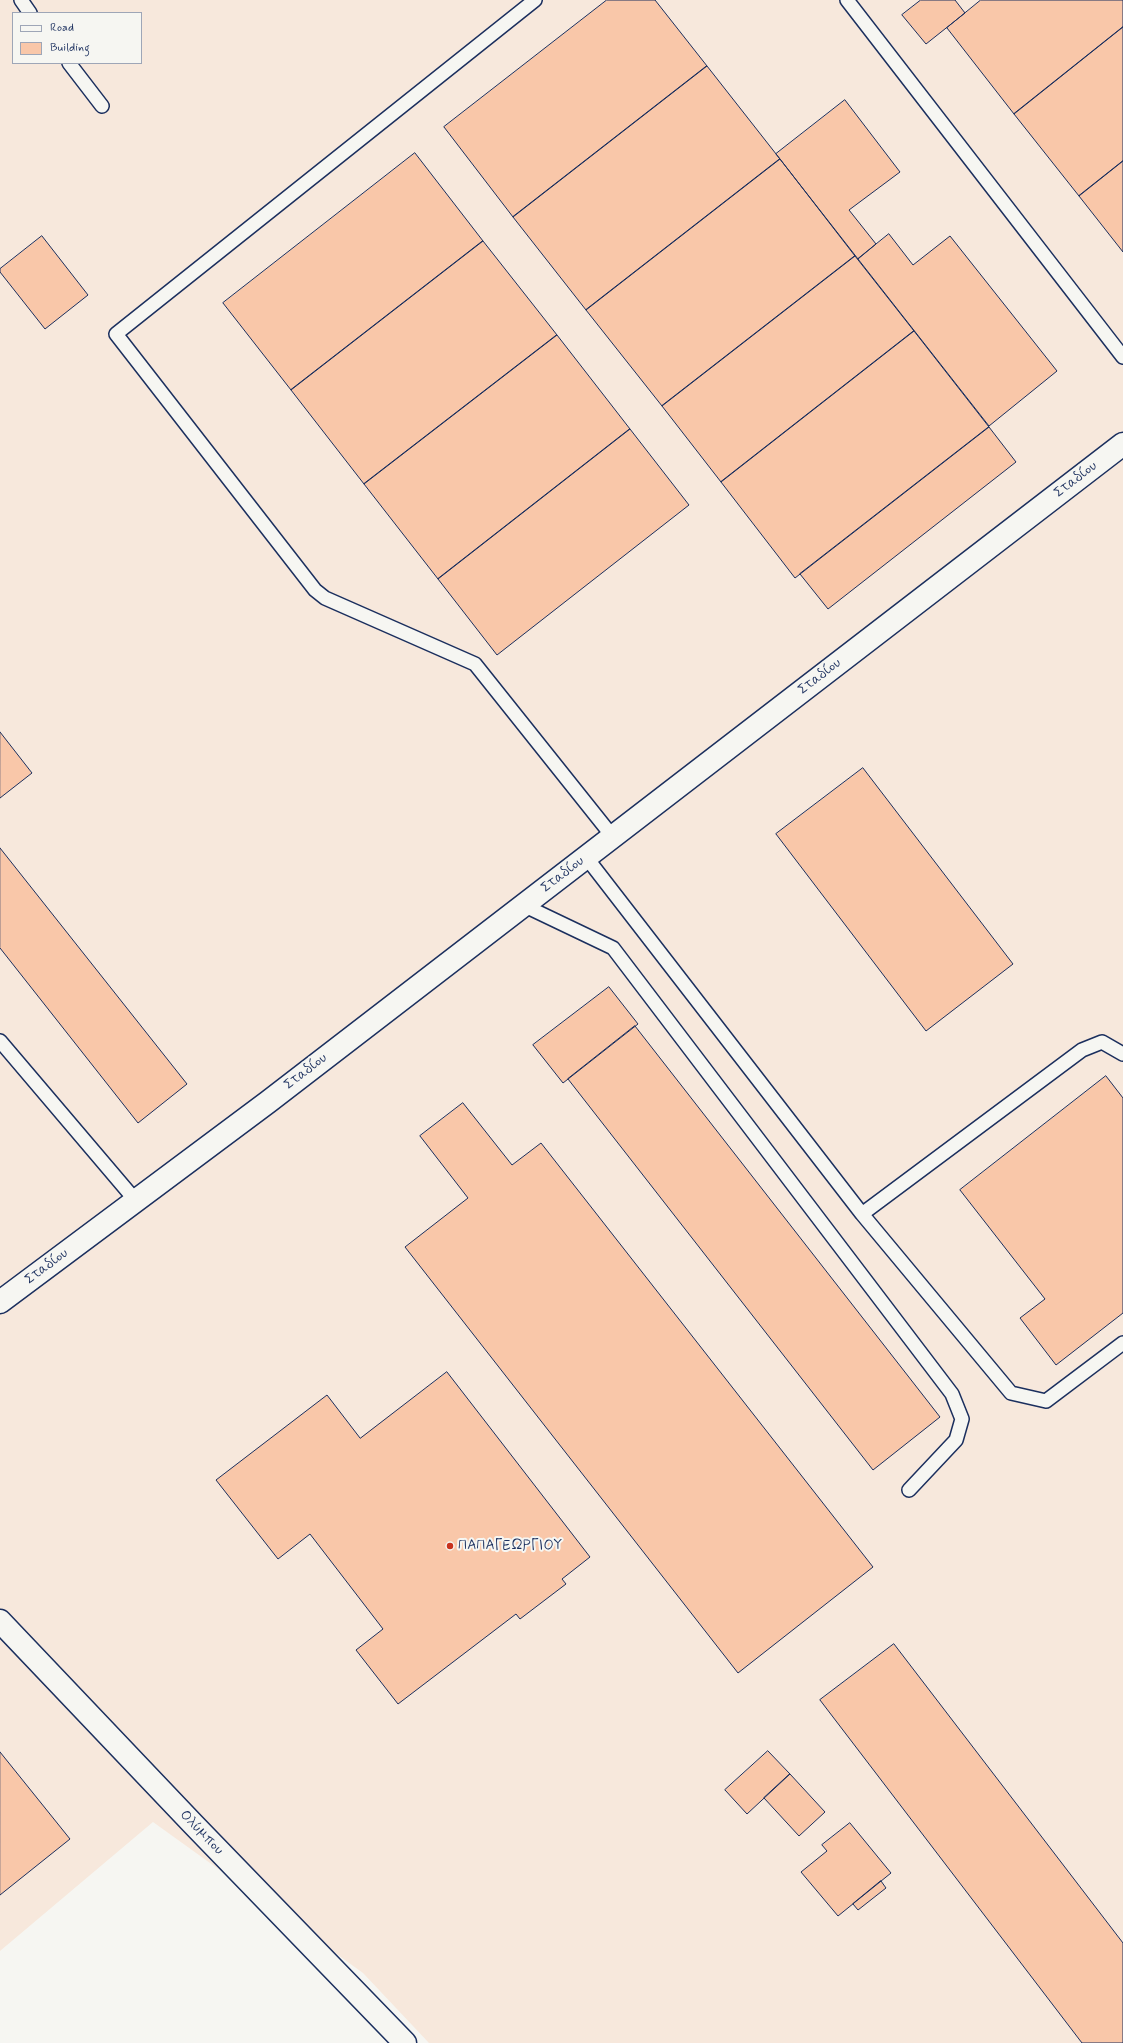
<!DOCTYPE html>
<meta charset="utf-8">
<style>
body{margin:0}
#map{position:relative;width:1123px;height:2043px;overflow:hidden;background:#f6f6f2;font-family:Mynerve,sans-serif}
canvas{display:block}
.legend{position:absolute;left:12px;top:12px;width:130px;height:52px;box-sizing:border-box;background:#f6f6f2;border:1px solid #9ea6b7;margin:0;padding:5px 7px;list-style:none;font-size:12px;color:#1b2f5e}
.legend li{display:flex;align-items:center;gap:8px;height:20px}
.legend b{width:20px;border:1px solid #9ea6b7}
</style>
<div id="map">
<canvas width="1123" height="2043"></canvas>
<ul class="legend">
<li><b style="height:5px;background:#f6f6f2"></b>Road</li>
<li><b style="height:11px;background:#f9c7a9"></b>Building</li>
</ul>
</div>
<script>
const ctx = document.querySelector('canvas').getContext('2d');
ctx.lineJoin = 'round';
function fill(path, color) {
  ctx.fillStyle = color;
  ctx.fill(path, 'evenodd');
}
function trace(path, color, width, dash) {
  ctx.strokeStyle = color;
  ctx.lineWidth = width;
  ctx.lineCap = dash ? 'butt' : 'round';
  ctx.setLineDash(dash || []);
  ctx.stroke(path);
}
function drawText(font, color, halo, rows, align = 'center') {
  ctx.font = font + ' Mynerve,sans-serif';
  ctx.lineWidth = 4;
  ctx.setLineDash([]);
  ctx.textBaseline = 'middle';
  ctx.strokeStyle = halo;
  ctx.fillStyle = color;
  for (const [text, x, y, turn = 0] of rows) {
    ctx.save();
    ctx.translate(x, y);
    ctx.rotate((+turn || 0) * Math.PI / 180);
    ctx.textAlign = isNaN(turn) ? turn : align;
    if (halo) ctx.strokeText(text, 0, 0);
    ctx.fillText(text, 0, 0);
    ctx.restore();
  }
}
fill(new Path2D(`
 M0,0H1123V2043H429L363,1973L153,1822L0,1951ZM13,13H141V63H13Z`), '#f7e8dc');
const building = new Path2D(`
 M607,0H655L707,66L513,217L444,127Z
 M921,0H955L965,13L926,44L902,15Z
 M981,0H1123V27L1014,114L947,28Z
 M1123,27V161L1079,196L1014,114Z
 M707,66L780,159L586,310L513,217Z
 M845,100L900,172L849,210L876,244L858,259L776,154Z
 M415,153L483,241L291,390L223,303Z
 M780,159L855,256L662,406L586,310Z
 M1123,161V252L1079,196Z
 M889,234L913,265L950,236L1057,371L989,426L858,259Z
 M42,236L88,295L45,329L0,272V269Z
 M483,241L557,335L364,484L291,390Z
 M855,256L914,331L721,482L662,406Z
 M914,331L989,427L795,578L721,482Z
 M557,335L630,429L438,579L364,484Z
 M989,427L1016,462L828,609L800,574Z
 M630,429L689,505L497,655L438,579Z
 M0,732L32,773L0,798Z
 M863,768L1013,964L926,1031L776,834Z
 M0,848L187,1084L138,1123L0,948Z
 M609,987L638,1024L563,1083L533,1045Z
 M635,1026L940,1417L873,1470L568,1079Z
 M1106,1076L1123,1098V1313L1056,1365L1020,1318L1045,1299L960,1190Z
 M463,1103L512,1165L541,1143L873,1567L738,1673L405,1247L468,1198L420,1136Z
 M447,1372L590,1557L562,1579L566,1584L520,1619L516,1614L398,1704L356,1650L383,1629L310,1534L278,1559L216,1480L327,1395L360,1438Z
 M894,1644L1123,1943V2043H1082L820,1700Z
 M768,1751L790,1774L747,1814L725,1790Z
 M0,1752L70,1839L0,1895Z
 M790,1774L825,1812L799,1836L764,1798Z
 M850,1823L891,1873L838,1916L801,1872L827,1851L822,1845Z
 M881,1881L886,1888L858,1910L853,1904Z`);
fill(building, '#f9c7a9');
trace(building, '#1b2f5e', 1);
const lane = new Path2D(`
 M21,0L30,13
 M535,0L116,334L315,590L325,598L475,664L613,837
 M847,0L1123,357
 M69,63L102,106
 M586,857L862,1214L1011,1393L1046,1401L1123,1343
 M523,905L613,948L952,1394L962,1419L956,1440L909,1490
 M0,1041L136,1201
 M862,1214L1082,1050L1102,1042L1123,1054`);
const street = new Path2D(`
 M0,1302L268,1102L1123,444`);
const secondary = new Path2D(`
 M0,1621L193,1824L405,2043`);
trace(lane, '#1b2f5e', 16);
trace(street, '#1b2f5e', 25);
trace(secondary, '#1b2f5e', 25);
trace(lane, '#f6f6f2', 13);
trace(street, '#f6f6f2', 22);
trace(secondary, '#f6f6f2', 22);
for (const [x, y, r, color] of [
 [450,1546,4,"#c8321e"]
]) {
  const dot = new Path2D();
  dot.arc(x, y, r, 0, 2 * Math.PI);
  ctx.fillStyle = color;
  ctx.fill(dot);
  trace(dot, '#f6f6f2', 1.5);
}
drawText('14px', '#1b2f5e', '#f6f6f2', [
 ["Σταδίου",1076,480,-38],
 ["Σταδίου",820,677,-38],
 ["Σταδίου",563,875,-38],
 ["Σταδίου",306,1072,-38],
 ["Σταδίου",47,1267,-37],
 ["Ολύμπου",201,1833,46]
]);
drawText('14px', '#1b2f5e', '#f6f6f2', [
 ["ΠΑΠΑΓΕΩΡΓΙΟΥ",458,1546]
], 'left');
</script>
